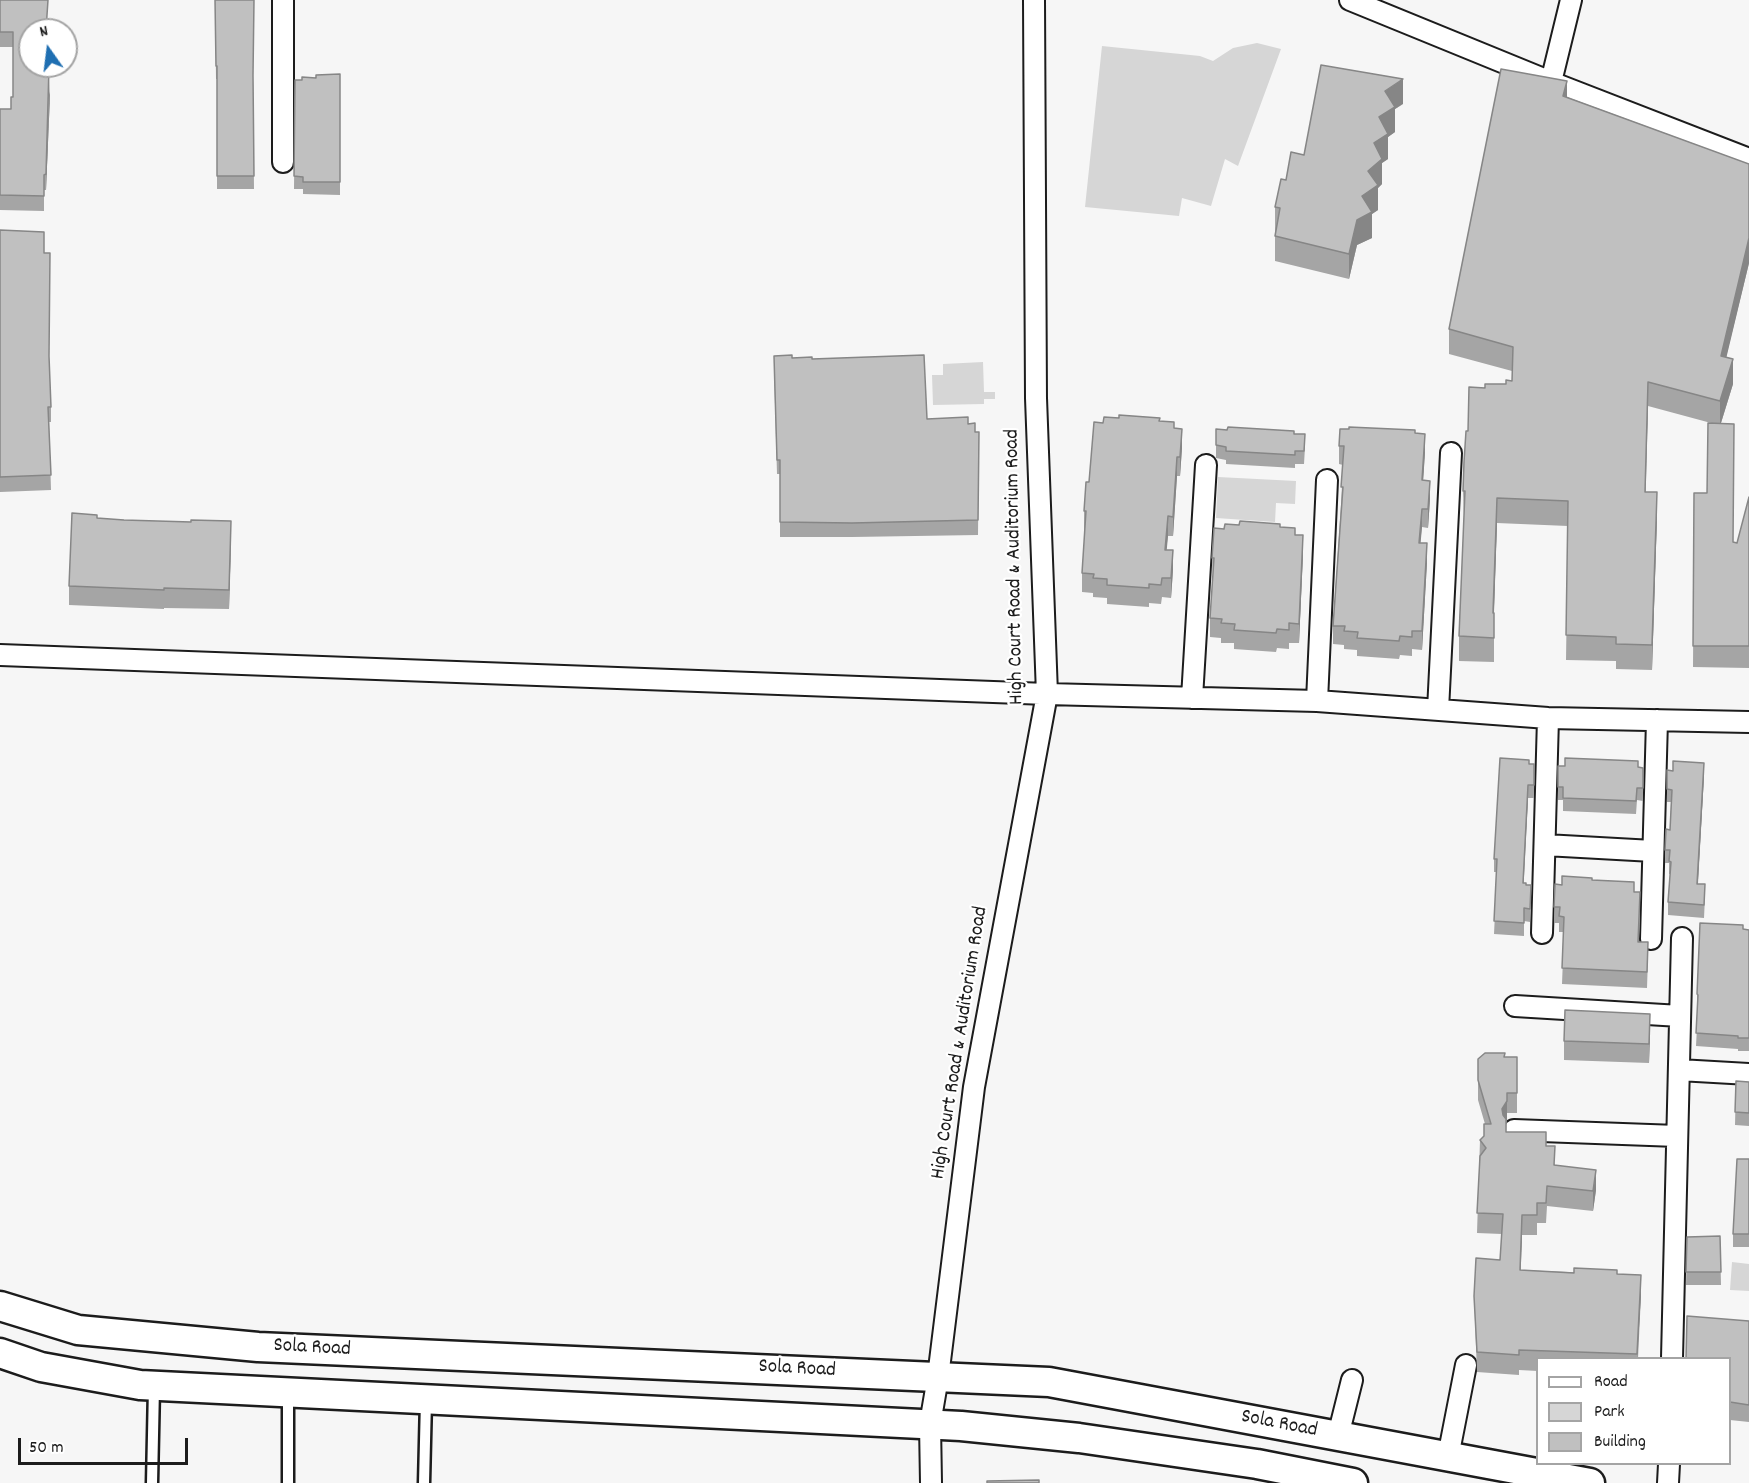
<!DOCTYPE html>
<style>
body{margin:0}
#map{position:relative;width:1749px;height:1483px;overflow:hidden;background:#f6f6f6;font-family:Dekko,sans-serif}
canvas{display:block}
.legend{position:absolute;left:1536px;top:1357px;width:195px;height:108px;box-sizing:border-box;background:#fff;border:2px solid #a4a4a4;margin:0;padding:8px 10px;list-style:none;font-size:18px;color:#1c1c1c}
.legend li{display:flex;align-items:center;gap:12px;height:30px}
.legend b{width:30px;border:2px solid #a4a4a4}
.north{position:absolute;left:18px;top:18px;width:60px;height:60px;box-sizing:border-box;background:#fff;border:2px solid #a4a4a4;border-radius:50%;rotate:346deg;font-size:16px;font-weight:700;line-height:24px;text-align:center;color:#1c1c1c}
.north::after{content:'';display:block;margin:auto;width:21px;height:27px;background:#1f6fb2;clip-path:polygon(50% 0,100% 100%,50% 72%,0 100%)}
.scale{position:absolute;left:18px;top:1438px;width:170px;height:27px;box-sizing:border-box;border:3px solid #1c1c1c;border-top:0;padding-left:8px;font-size:18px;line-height:21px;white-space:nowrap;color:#1c1c1c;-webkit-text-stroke:4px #fff;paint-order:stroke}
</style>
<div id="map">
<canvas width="1749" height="1483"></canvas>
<ul class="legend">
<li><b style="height:8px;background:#fff"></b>Road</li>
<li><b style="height:16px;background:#d6d6d6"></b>Park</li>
<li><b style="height:16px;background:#c0c0c0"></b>Building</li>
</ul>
<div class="north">N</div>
<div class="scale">50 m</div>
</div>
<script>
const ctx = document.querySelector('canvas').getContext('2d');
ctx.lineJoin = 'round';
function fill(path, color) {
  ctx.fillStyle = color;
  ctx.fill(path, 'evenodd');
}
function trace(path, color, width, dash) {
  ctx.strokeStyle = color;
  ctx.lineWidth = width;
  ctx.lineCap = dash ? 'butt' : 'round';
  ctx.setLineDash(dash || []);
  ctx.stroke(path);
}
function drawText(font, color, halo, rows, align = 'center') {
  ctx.font = font + ' Dekko,sans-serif';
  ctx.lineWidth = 4.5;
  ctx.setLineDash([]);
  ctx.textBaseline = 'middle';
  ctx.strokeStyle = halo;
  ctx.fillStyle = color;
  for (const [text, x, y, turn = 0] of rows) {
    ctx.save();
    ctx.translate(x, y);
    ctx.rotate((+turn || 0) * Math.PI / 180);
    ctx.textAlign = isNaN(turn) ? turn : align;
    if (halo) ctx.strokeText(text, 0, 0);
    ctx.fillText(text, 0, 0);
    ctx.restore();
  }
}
fill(new Path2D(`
 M1257,43L1281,49L1238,166L1225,159L1211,206L1182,198L1179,216L1085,207L1102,46L1200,56L1213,61L1233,48Z
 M983,362L984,392H995V399H984V404L933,405L932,375H943V364Z
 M1218,477L1296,481L1295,504L1276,503L1275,522L1216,518Z
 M1732,1262L1749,1264V1291L1730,1290Z`), '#d6d6d6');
const lane = new Path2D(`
 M152,1483L154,1387
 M288,1483V1393
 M424,1483L426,1400`);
const street = new Path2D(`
 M1350,0L1551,82L1749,159
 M1551,82L1571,0
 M283,162V0
 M0,655L1047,694L1317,701L1548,718L1749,722
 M1192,698L1206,465
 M1317,701L1327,480
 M1438,710L1451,453
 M1545,845L1653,851
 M1542,933L1548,718
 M1651,939L1657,720
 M1515,1006L1680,1016
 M1679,1070L1749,1074
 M1514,1130L1677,1136
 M1672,1358L1682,938
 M1338,1436L1352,1380
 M1448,1457L1466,1365
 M931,1483L930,1424L938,1377L974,1087L1047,694L1036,398L1034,0
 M1668,1483L1669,1464`);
const secondary = new Path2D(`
 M0,1306L78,1330L258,1347L1049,1382L1590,1483
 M0,1353L41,1367L140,1385L961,1426L1079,1438L1257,1464L1353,1483`);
trace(lane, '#1c1c1c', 15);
trace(street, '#1c1c1c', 24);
trace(secondary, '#1c1c1c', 33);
trace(lane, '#fff', 10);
trace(street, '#fff', 20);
trace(secondary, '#fff', 28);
fill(new Path2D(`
 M0,0L30,30L50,95L46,190H44V211L0,210V109H11L13,97V47H0Z
 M215,0L253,81L254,189H217V79H216Z
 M340,74V195L303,194V189H294L295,80H302Z
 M1567,97L1749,164V263L1726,357L1733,384L1721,423L1733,542L1737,543L1749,497V668L1693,667L1694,493H1707L1711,423L1648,406L1645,492L1657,517L1652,670L1616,669V661L1566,660L1568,526L1497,523L1494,613V662L1459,661V636L1464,516L1463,491L1468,431L1485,388L1506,384L1512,381V371L1449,354V329Z
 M1403,104L1395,109V132L1388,137V159L1382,163V184L1378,188V210L1372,214V238L1357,245L1349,279L1275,261V207L1286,180L1304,155Z
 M0,230L44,253L51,407V422H49L51,490L0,492Z
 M792,358L812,359L927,419L968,424L975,432H979L978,535L852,537H780V474H777L774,370Z
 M1160,421L1174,428L1182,448L1180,476H1177L1173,536H1168L1166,550L1173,570L1171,598L1162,597L1161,604L1149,603V607L1107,604V598L1093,597V593L1082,592V573L1085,530H1084V511L1089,482L1103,423Z
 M1415,433L1425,452L1423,480L1430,499L1428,528L1422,527L1420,543L1427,562L1422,650L1412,649V656L1400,655L1399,659L1357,656V650L1344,649V645L1333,644V626L1341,505L1343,465L1339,464V446Z
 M1294,434L1305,447L1304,464H1295V468L1226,464V460L1216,458V445Z
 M97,518L231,540L229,609L164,608V609L69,605V586Z
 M1280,527L1295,535L1303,554L1299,643H1289V649L1277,648L1276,652L1234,649V643H1221V638L1210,637V618L1213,577L1212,558L1224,529Z
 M1529,764H1534V798H1528L1523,883L1526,885H1531L1530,922L1524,921V936L1494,934L1497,872H1494V859Z
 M1558,766L1643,768V801L1637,800L1636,814L1563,811V800H1558Z
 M1667,770L1704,776L1698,884L1705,897L1704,918L1668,915V902L1670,874H1669V863H1665L1666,829L1670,830L1671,802H1667Z
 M1592,880L1634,892L1640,908L1639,942L1648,958L1647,988L1562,984L1564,932H1559V923H1554L1555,884L1562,885Z
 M1743,929L1749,930V1051H1738V1049L1696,1046L1698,1007H1697V994Z
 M1650,1033L1649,1063L1564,1060V1041Z
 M1505,1057H1517V1113H1507L1506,1132L1546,1146L1555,1165L1596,1190L1593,1211L1547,1206L1546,1223H1537V1235H1522L1520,1270L1617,1274L1641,1295L1638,1359H1538V1371L1519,1370V1375L1477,1372L1474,1296L1500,1260L1502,1234L1477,1233L1480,1140L1484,1136L1485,1124L1478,1100V1059Z
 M1736,1081L1749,1082V1126L1735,1125Z
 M1749,1159V1247H1733V1234Z
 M1720,1236L1721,1285H1686L1687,1237Z
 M1749,1321V1422L1730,1420V1359Z`), '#a5a5a5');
fill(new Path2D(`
 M1403,79V104L1395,109V132L1388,137V159L1382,163V184L1378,188V210L1372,214V238L1357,245L1349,279V254L1374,143L1385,91Z
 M50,80V95L46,190V174Z
 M1567,81V106L1563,96Z
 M1749,238V263L1721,380V356Z
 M1733,359V384L1720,426V401Z
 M1648,382V406L1645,516V492Z
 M1182,429V448L1180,476V457Z
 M1425,434V452L1422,499V480Z
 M1177,457V476L1173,536V517Z
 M1430,481V499L1428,528V509Z
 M1657,492V517L1652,670V645Z
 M1497,498V523L1493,638V613Z
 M1422,509V527L1419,561V543Z
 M1168,516V536L1165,569V550Z
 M231,521V540L229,609V590Z
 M1303,535V554L1299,643V624Z
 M1427,543V562L1422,650V631Z
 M1173,550V570L1171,598V578Z
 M1704,763V776L1697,897V884Z
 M1528,785V798L1523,896V883Z
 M1650,1014V1033L1649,1063V1044Z
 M1507,1093V1121L1502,1129V1109Z
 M1596,1170V1190L1593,1211V1191Z
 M1522,1215V1235L1520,1290V1270Z
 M1641,1275V1295L1637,1359V1354Z`), '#868686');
const building = new Path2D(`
 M0,0H48L46,30H30V66H49L46,174L44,175V196L0,195V109H11V97H13V32H0Z
 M215,0H254L253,75L254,176H217V66H216Z
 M1321,65L1403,79L1385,91L1395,107L1379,117L1388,134L1374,143L1382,159L1368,171L1378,185L1362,196L1372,212L1357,220L1349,254L1275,236L1280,208L1275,207L1281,179L1286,180L1291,152L1304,155Z
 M1501,69L1567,81L1563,96L1749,164V238L1721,356L1733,359L1720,401L1648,382L1645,492H1657L1652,645L1616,644V637L1566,635L1568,501L1497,498L1493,613H1494V638L1459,636L1465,491H1463L1464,462L1466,431H1468L1469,387L1485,388V384H1506V380L1512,381L1513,347L1449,329Z
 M340,74V182H303V177L294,176L295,80H302V77L316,78V75Z
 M0,230L44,232V253H50L49,356L51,407H48L51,475L0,477Z
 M792,355V358L812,357V359L924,355L927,419L968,417V424L975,423V432H979L978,520L852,523L780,522V460H777L774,356Z
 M1119,415L1160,418L1159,421L1174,422V428L1182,429L1180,457H1177L1173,517L1168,516L1165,550H1173L1171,578H1162L1161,585L1149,584V588L1107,585V579L1093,578L1094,574L1082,573L1086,511H1084L1086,482H1089L1094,422L1103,423L1104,417L1119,418Z
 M1708,423L1734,424L1733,542L1737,543L1749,497V646H1693L1694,493H1707Z
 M1228,427L1294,431V434H1305L1304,451H1295V455L1226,451V447L1216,445V429L1227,430Z
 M1349,427L1415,430V433L1425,434L1422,480L1430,481L1428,509H1422L1419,543H1427L1422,631H1412V637L1400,636L1399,641L1357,638L1358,632L1344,631L1345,626H1333L1343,487H1341L1344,446H1339L1340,429H1349Z
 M72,513L97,515V518L124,520L191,522V520L231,521L229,590L164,588V590L69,586Z
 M1240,521L1280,524V527L1295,528V535H1303L1299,624L1289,623V630L1277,629L1276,633L1234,630L1235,624L1221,623L1222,619L1210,618L1214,558H1212L1214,528L1224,529L1225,524L1239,525Z
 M1500,758L1529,760V764H1534V785H1528L1523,883H1526V885H1531L1530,909L1524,908V923L1494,921L1497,859H1494Z
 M1565,758L1638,761V767L1643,768V788H1637L1636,801L1563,798V787H1558V766H1565Z
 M1673,761L1704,763L1697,884H1705L1704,905L1668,902L1671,862L1669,861L1670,850H1665L1666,829L1670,830L1672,790L1667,789V770L1673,771Z
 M1562,876L1592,878V880L1634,882V892H1640L1638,942H1648L1647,972L1562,968L1564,917L1559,916L1560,907H1554L1555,884L1562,885Z
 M1700,923L1743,925V929L1749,930V1038H1738V1036L1696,1033L1698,995L1697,994Z
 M1565,1010L1650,1014L1649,1044L1564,1041Z
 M1485,1053H1505L1504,1057H1517V1093H1507V1101L1502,1109L1503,1115L1506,1119V1132H1546V1146H1555L1554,1165L1596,1170L1593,1191L1547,1186L1546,1203H1537V1215H1522L1520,1270L1574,1273V1268L1617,1270V1274L1641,1275L1637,1354L1519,1350V1355L1477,1352L1474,1296L1476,1258L1500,1260L1503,1214L1477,1213L1480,1156L1486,1148L1480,1140L1484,1136V1124H1491L1478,1080V1059Z
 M1736,1081L1749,1082V1113L1735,1112Z
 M1737,1159H1749V1234H1733Z
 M1720,1236L1721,1272H1686L1687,1237Z
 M1687,1316L1749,1321V1405L1730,1402V1359H1686Z
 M1039,1480V1483H987V1481Z`);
fill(building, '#c0c0c0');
trace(building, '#868686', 1.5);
drawText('21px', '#1c1c1c', '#fff', [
 ["High Court Road & Auditorium Road",1016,567,-91],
 ["High Court Road & Auditorium Road",961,1043,-81],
 ["Sola Road",312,1349,3],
 ["Sola Road",797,1370,3],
 ["Sola Road",1279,1425,11]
]);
</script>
